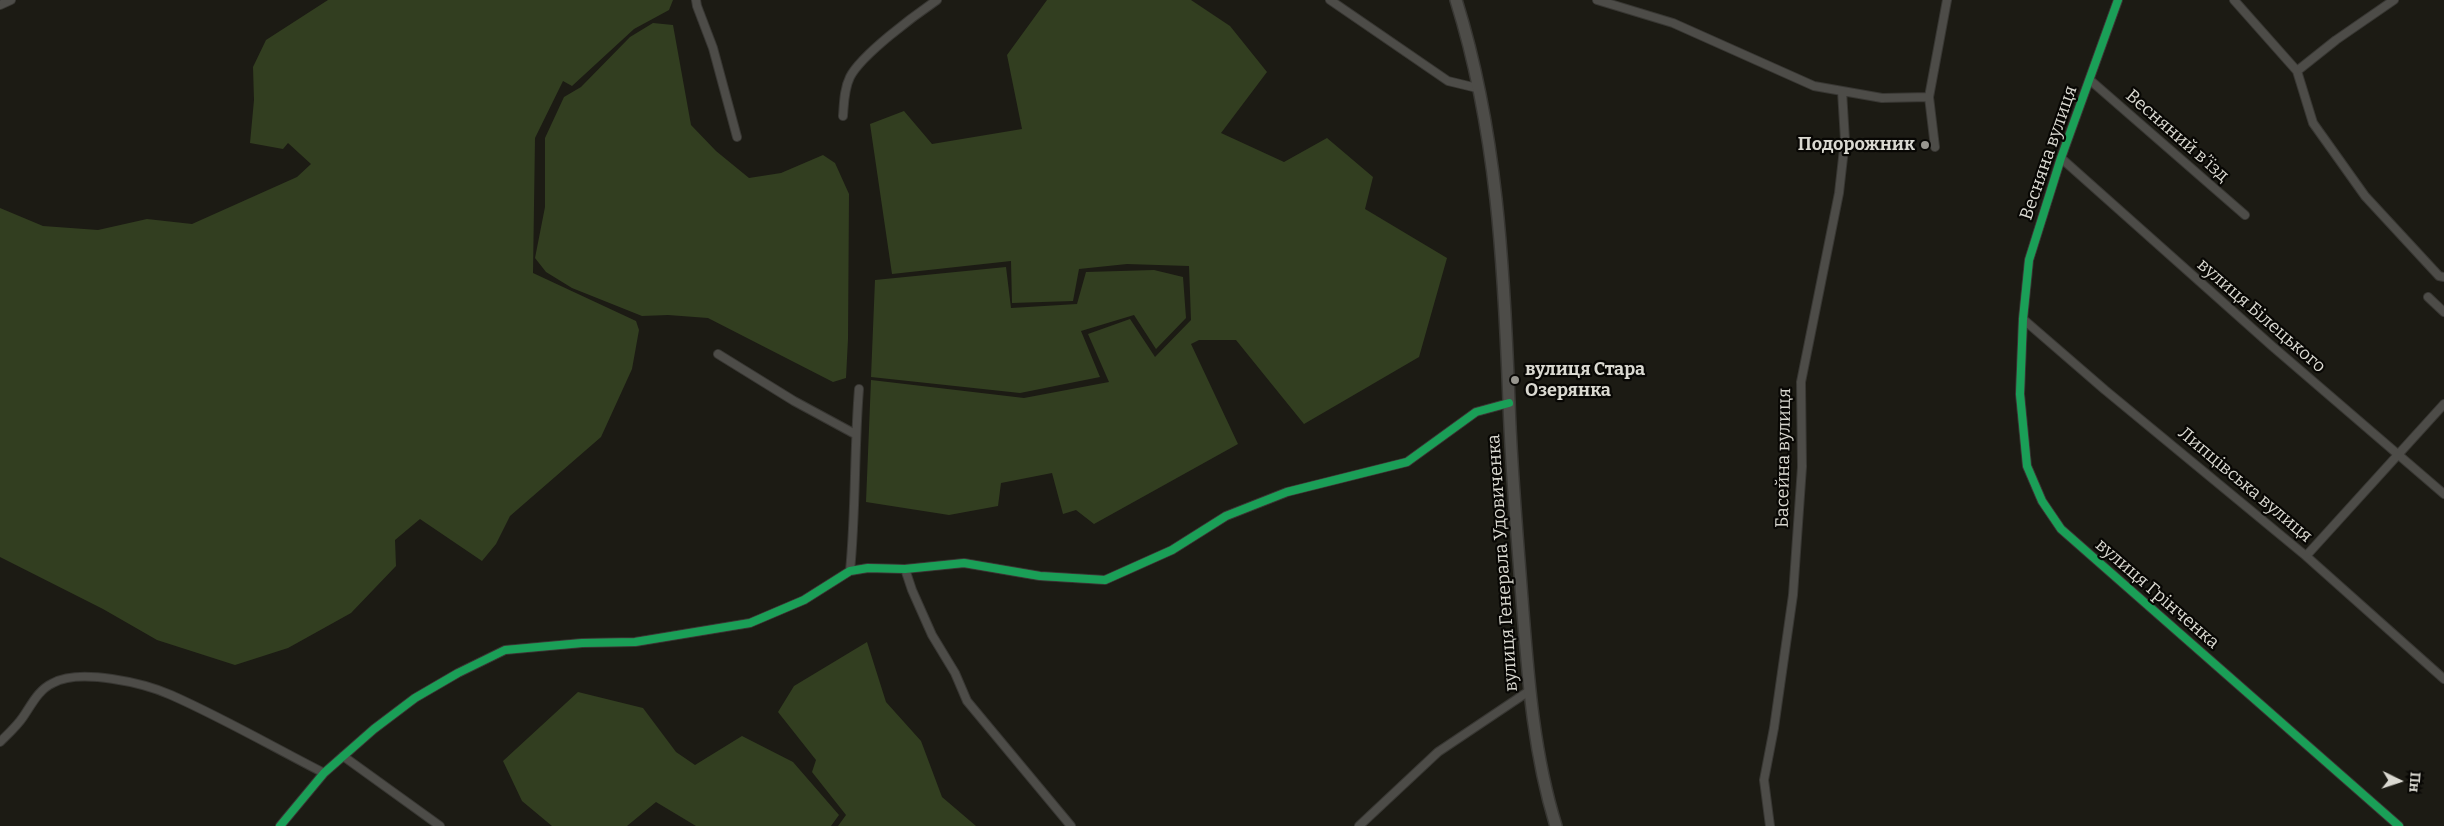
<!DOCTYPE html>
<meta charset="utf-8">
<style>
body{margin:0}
#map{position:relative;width:2444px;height:826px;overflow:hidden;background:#1c1b14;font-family:Bitter,serif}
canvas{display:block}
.north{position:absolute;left:2374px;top:756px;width:50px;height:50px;-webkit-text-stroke:4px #080704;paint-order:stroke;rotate:94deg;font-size:14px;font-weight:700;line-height:20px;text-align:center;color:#dad9d1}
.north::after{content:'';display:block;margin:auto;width:18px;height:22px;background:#dad9d1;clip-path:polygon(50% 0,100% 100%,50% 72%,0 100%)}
</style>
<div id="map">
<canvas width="2444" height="826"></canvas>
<div class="north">Пн</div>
</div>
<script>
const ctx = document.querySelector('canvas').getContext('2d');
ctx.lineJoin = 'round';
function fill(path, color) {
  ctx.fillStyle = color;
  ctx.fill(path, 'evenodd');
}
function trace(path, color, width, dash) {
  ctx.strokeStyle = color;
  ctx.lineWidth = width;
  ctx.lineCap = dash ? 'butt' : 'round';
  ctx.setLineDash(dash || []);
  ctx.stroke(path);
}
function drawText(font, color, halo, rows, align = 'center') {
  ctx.font = font + ' Bitter,serif';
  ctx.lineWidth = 4.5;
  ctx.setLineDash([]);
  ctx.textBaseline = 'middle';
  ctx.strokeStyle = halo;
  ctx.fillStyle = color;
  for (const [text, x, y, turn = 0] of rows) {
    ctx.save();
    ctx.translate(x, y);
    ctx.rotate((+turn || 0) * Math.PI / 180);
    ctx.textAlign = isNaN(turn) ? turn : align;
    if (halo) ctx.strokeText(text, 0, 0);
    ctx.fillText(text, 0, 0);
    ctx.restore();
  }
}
fill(new Path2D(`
 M328,0H673L669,10L634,29L572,86L563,81L535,138L533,273L636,321L639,330L632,369L601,437L510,516L496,544L482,561L420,519L395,540L396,566L351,613L288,648L235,665L157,640L103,609L0,557V208L43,226L98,230L147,219L192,224L297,177L311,164L288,143L283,149L250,143L254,100L253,67L266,40Z
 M1047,0H1191L1230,26L1267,72L1221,133L1284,162L1327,138L1373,177L1365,209L1447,258L1419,357L1304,424L1236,340H1199L1191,344L1238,444L1094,524L1076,510L1063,514L1052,473L1001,483L998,506L949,515L866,502L871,380L1024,398L1109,382L1088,334L1130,319L1155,357L1191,320L1189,266L1127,264L1079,269L1073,301L1012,303L1011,261L892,274L870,124L904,111L932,144L1022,129L1007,55Z
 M653,23L673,25L691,125L716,151L749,178L781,173L823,155L835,163L849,194L848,339L846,378L833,382L708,318L668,315L642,316L572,288L546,272L535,258L545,207V138L564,97L581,87L630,37Z
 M1006,267L1011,308L1077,304L1086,272L1154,270L1183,277L1186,318L1156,349L1134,315L1081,331L1100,377L1020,393L871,377L875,280Z
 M867,642L886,702L921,741L942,797L976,826H838L846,815L812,772L816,760L778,712L794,686Z
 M578,692L643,708L676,752L695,765L742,736L793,762L839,815L831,826H696L656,802L627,826H552L522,801L503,761Z`), '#323e20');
const street = new Path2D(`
 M696,0L697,6L713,48L737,137
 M1330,0L1448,81L1477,88
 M1597,0L1673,23L1814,86L1882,98L1929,97
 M2118,0L2061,158L2029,260L2023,319L2020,394L2027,466L2042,501L2061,529L2399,826
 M2234,0L2297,71L2313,123L2365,196L2439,276L2444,277
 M0,5L11,0
 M2297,71L2336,40L2394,0
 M2090,80L2245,215
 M843,116C844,103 844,89 850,77C861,55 915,15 937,0
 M1935,147L1929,97L1947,0
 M2061,158L2272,346L2444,494
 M2428,297L2444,312
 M2023,319L2105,390L2306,556L2444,679
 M718,354L794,401L855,434
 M2306,556L2444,404
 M905,569L912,590L932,635L955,673L967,701L1071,826
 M850,571C856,511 854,450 859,389
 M0,742C8,734 17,726 23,717C32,704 38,690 53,683C80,668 144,683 171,695C223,718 273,747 324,773
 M343,756L440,826
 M280,826L324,773L374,729L415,698L458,673L505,650L582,643L635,642L750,623L804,600L850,571L868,568L905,569L964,563L1040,576L1105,580L1172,550L1226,516L1287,492L1407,462L1476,412L1509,403
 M1359,826L1438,752L1529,691
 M1770,826L1764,780L1774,728L1793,595L1802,467L1801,382L1839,193L1845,140L1842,91`);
const secondary = new Path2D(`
 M1456,0C1497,130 1504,267 1509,402C1511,467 1517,533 1522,599C1528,676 1533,752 1556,826`);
trace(street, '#383733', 10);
trace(secondary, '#383733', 14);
trace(street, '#4d4c48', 8);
trace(secondary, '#4d4c48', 11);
trace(new Path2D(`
 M2118,0L2061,158L2029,260L2023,319L2020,394L2027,466L2042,501L2061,529L2399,826
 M280,826L324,773L374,729L415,698L458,673L505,650L582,643L635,642L750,623L804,600L850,571L868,568L905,569L964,563L1040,576L1105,580L1172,550L1226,516L1287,492L1407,462L1476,412L1509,403`), '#1a9f57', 8);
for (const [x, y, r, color] of [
 [1925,145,5,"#98968f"],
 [1515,380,5,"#98968f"]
]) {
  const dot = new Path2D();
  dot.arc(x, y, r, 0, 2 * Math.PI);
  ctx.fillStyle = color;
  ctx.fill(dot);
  trace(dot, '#080704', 2);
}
drawText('18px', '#dad9d1', '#080704', [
 ["Весняний вʼїзд",2177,136,41],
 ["Весняна вулиця",2049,153,-71],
 ["вулиця Білецького",2261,316,41],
 ["Басейна вулиця",1784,458,-89],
 ["Липцівська вулиця",2245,485,40],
 ["вулиця Генерала Удовиченка",1503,563,-94],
 ["вулиця Грінченка",2157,594,41]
]);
drawText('bold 18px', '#dad9d1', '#080704', [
 ["Подорожник",1915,145],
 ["вулиця Стара",1525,370,"left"],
 ["Озерянка",1525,391,"left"]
], 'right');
</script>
